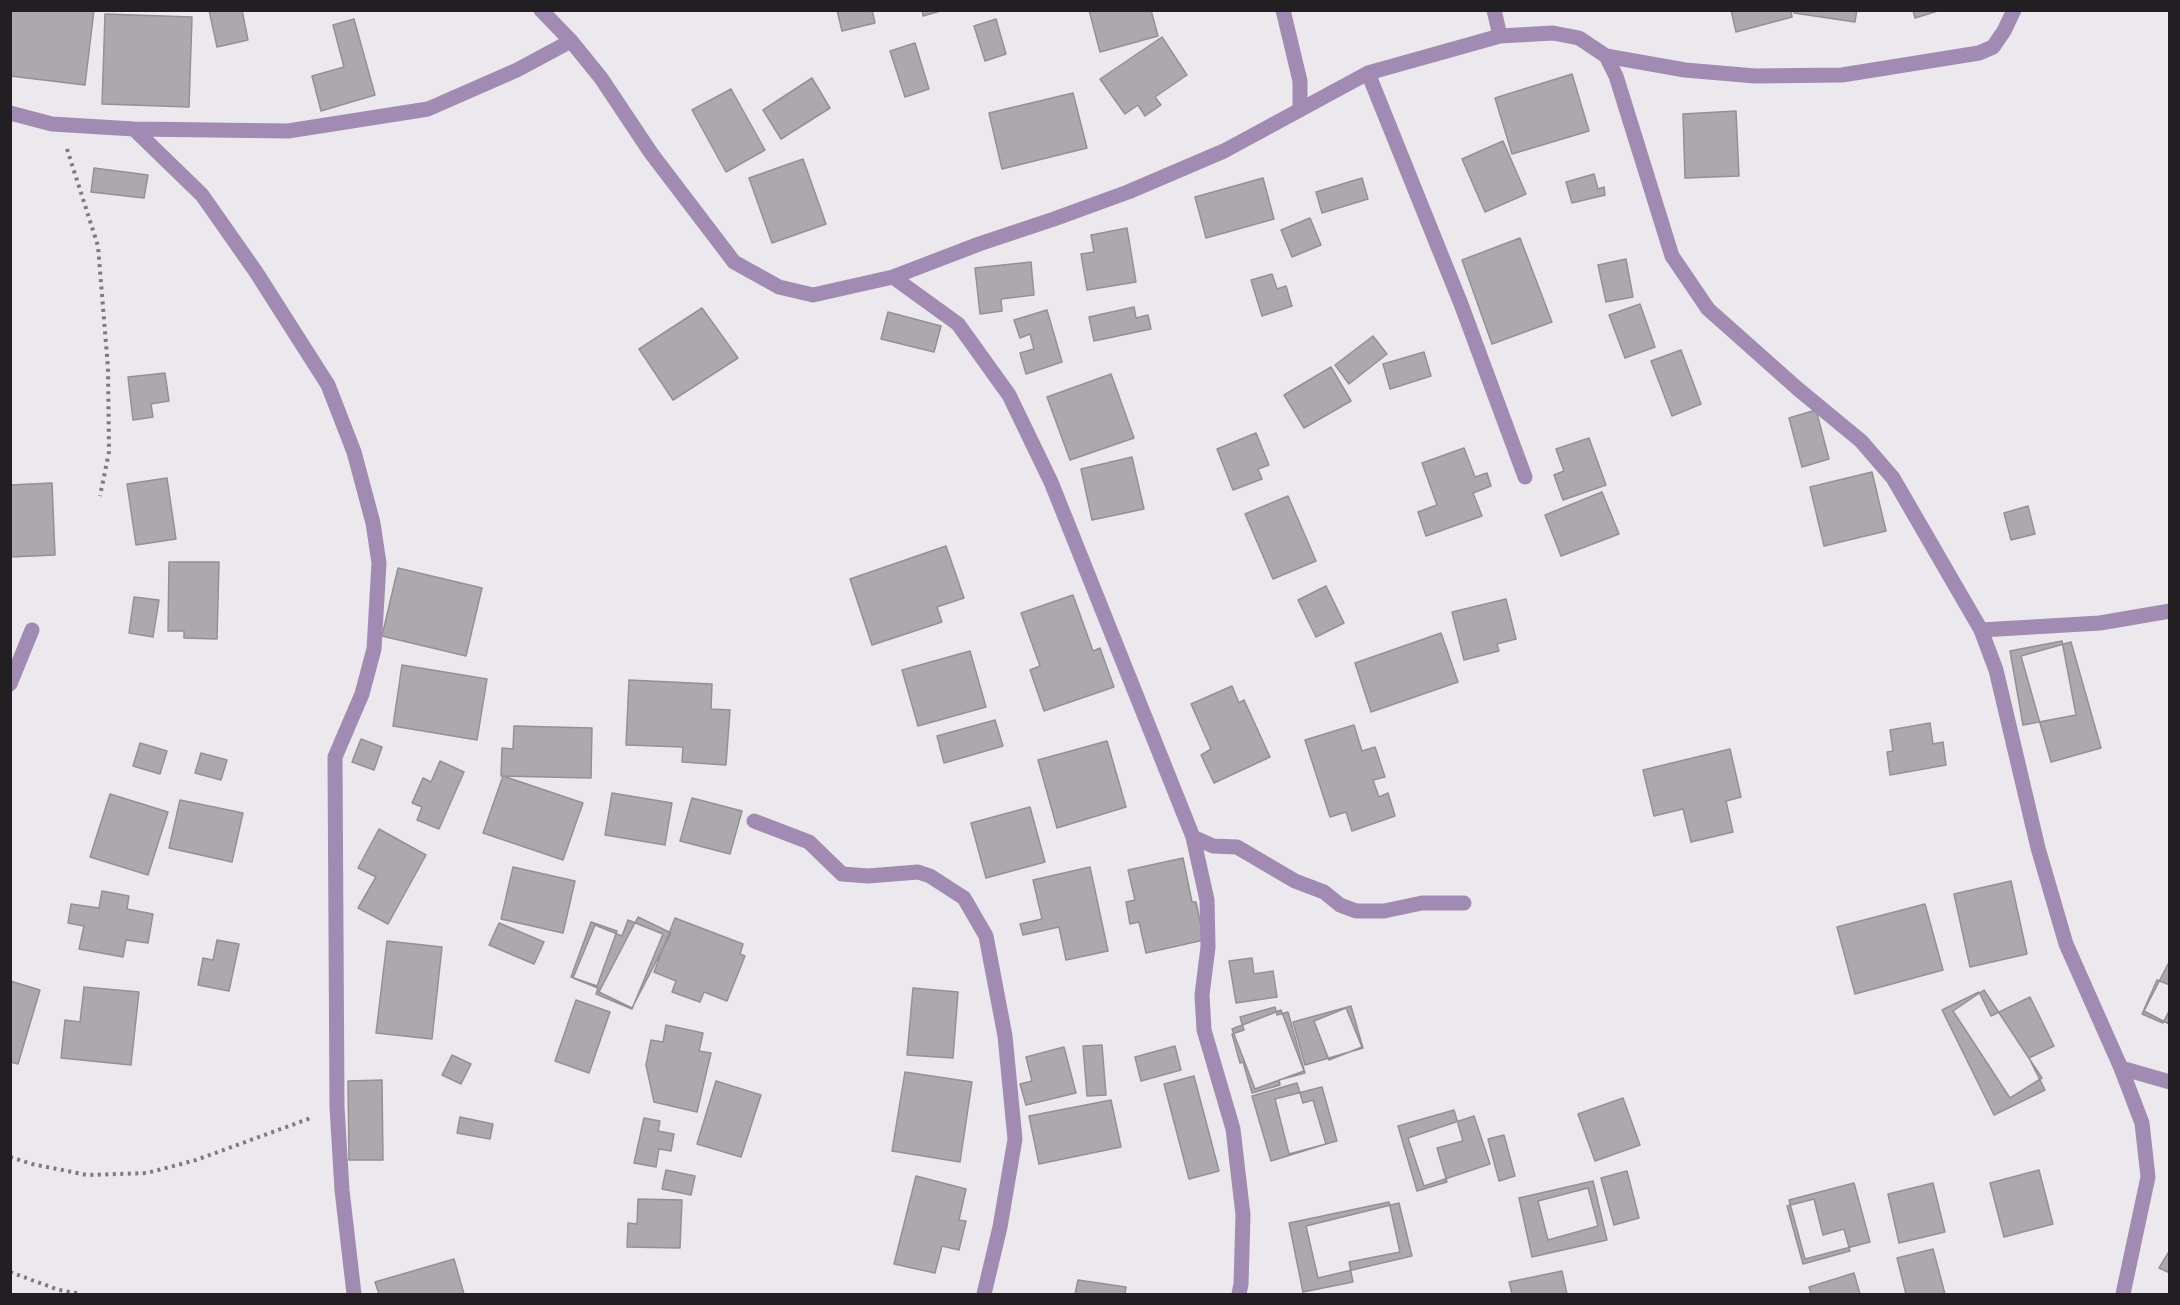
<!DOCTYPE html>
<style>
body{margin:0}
#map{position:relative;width:2180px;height:1305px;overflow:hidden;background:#ebe8ee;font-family:Figtree,sans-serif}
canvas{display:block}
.frame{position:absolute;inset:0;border:12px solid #211f22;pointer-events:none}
</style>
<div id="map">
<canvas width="2180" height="1305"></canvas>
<div class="frame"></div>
</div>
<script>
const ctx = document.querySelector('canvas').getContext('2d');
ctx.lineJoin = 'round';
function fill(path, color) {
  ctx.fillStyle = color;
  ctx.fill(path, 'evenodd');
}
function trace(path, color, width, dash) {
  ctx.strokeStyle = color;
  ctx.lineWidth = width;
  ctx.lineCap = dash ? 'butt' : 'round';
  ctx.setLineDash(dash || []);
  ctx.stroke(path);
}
const building = new Path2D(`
 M10,10H94L85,85L10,76Z
 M209,10H242L248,40L217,47Z
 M837,10H872L875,23L842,31Z
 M922,10H944L923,16Z
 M1089,10H1151L1158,36L1100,52Z
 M1731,10H1791L1792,17L1736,32Z
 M1795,10H1857L1855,22L1794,13Z
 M1913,10H1941L1915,18Z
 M105,14L192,17L189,107L102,104Z
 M354,19L375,95L321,111L312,76L344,67L333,25Z
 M996,19L1006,54L985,61L974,26Z
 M1162,37L1187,75L1155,97L1161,105L1145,116L1138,105L1125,114L1100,79Z
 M915,43L929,89L905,97L890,51Z
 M1572,74L1589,131L1512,154L1495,98Z
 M812,78L830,108L781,139L763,110Z
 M731,89L765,150L726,172L692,110Z
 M1073,93L1087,148L1002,169L989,113Z
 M1736,111L1739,176L1685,178L1683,114Z
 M1503,141L1526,194L1485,212L1462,159Z
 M803,159L826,224L772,243L749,178Z
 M94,168L148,175L144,198L91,192Z
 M1594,174L1598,189L1604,187L1605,195L1572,203L1566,182Z
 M1263,178L1274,219L1206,238L1195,197Z
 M1362,178L1368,199L1322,213L1316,192Z
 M1310,218L1321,245L1292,257L1281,230Z
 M1127,228L1136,282L1087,290L1081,254L1094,252L1091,235Z
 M1520,238L1552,322L1492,344L1462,260Z
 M1626,259L1633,297L1606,302L1598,265Z
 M1031,262L1034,295L1001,299L1002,311L980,314L975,268Z
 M1272,274L1277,289L1286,286L1292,306L1262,316L1251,280Z
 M1640,304L1655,347L1625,358L1609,315Z
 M1134,307L1136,318L1148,315L1151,329L1094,341L1089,317Z
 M702,308L738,358L673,400L639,349Z
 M1047,310L1062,362L1026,374L1020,353L1034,349L1030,334L1020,338L1014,320Z
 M888,312L941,326L934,352L881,339Z
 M1373,336L1387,354L1349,384L1335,365Z
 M1681,350L1701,404L1672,416L1651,361Z
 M1424,352L1431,376L1390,389L1383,364Z
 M1331,367L1351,401L1304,428L1284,395Z
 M165,373L169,401L151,404L153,417L133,420L128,377Z
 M1111,374L1134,438L1070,460L1047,397Z
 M1816,410L1829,459L1802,467L1789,418Z
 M1256,433L1269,465L1258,469L1262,479L1233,490L1217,449Z
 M1589,438L1606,485L1563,500L1554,475L1564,471L1556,449Z
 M1464,448L1475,477L1487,473L1491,486L1473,493L1482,516L1426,536L1418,512L1437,505L1422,463Z
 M1132,457L1144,509L1092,520L1081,469Z
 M1872,472L1886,531L1824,546L1810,487Z
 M167,478L176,539L136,545L127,484Z
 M52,483L55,555L10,557V485Z
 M1602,492L1619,534L1561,556L1545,515Z
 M1288,496L1316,561L1273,579L1245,514Z
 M2028,506L2035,534L2011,540L2004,513Z
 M946,546L964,598L937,607L942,622L872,645L850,579Z
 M169,562H219L217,639L184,638V631H168Z
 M398,568L482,588L466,656L382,636Z
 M1326,586L1344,623L1316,637L1298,600Z
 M1073,595L1093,651L1100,648L1114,687L1044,711L1030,670L1040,666L1021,613Z
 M134,597L159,600L153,637L129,633Z
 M1506,599L1516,639L1497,644L1499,651L1464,660L1452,612Z
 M1441,633L1458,682L1371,712L1355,663Z
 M2062,641L2076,715L2023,725L2010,651Z
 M2071,642L2101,748L2051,762L2021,656Z
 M970,651L986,707L918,726L902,670Z
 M402,665L487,679L477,740L393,726Z
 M629,680L712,684L711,709L730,710L726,765L682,762L683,747L626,745Z
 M1232,686L1239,703L1244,700L1270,757L1214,783L1201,755L1211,749L1191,704Z
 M995,720L1003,746L944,763L937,736Z
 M1930,723L1933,744L1943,742L1946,765L1890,775L1887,752L1893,751L1890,730Z
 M1354,725L1362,751L1375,747L1385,777L1373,780L1379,797L1388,793L1395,816L1352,831L1346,812L1330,817L1305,740Z
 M514,726L592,728L591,778L501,776L502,748L513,749Z
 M361,739L382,747L374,770L352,762Z
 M1107,741L1126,807L1057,828L1038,760Z
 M140,743L167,751L160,774L133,766Z
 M1730,749L1741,797L1726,801L1733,832L1691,842L1683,809L1654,816L1643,770Z
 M201,753L227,760L221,780L195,773Z
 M440,761L464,772L439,829L417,820L422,807L412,803L423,778L431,782Z
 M503,776L583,803L563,860L483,833Z
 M612,793L672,803L665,845L605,835Z
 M110,794L168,812L148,875L90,857Z
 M692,798L742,811L730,854L680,841Z
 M180,800L243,813L232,862L169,848Z
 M1030,807L1045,862L986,878L971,823Z
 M379,829L426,855L388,924L358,908L376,877L358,868Z
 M1183,858L1192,902H1196L1204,940L1146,953L1139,922L1130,924L1126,902L1135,900L1128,870Z
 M513,867L575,881L563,933L501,919Z
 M1090,867L1108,951L1066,960L1059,927L1023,935L1020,924L1042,919L1033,880Z
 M2011,881L2027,954L1970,967L1954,894Z
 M102,891L129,896L127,909L153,914L148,943L126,940L123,957L79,949L84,926L68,923L71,904L99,908Z
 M1925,904L1943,970L1855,994L1837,927Z
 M638,917L671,933L632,1008L599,992Z
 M675,918L743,944L740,954L745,956L727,1001L704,992L700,1002L672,992L676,981L654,972Z
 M628,920L663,934L632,1009L596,994L598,988L573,978L595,925L622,936Z
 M591,922L617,931L597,986L571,977Z
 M499,923L544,942L534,964L489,945Z
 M217,940L239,944L229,991L198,985L203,958L213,960Z
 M387,941L442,947L432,1039L376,1033Z
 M1252,958L1254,974L1273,971L1277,997L1236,1003L1229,961Z
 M2168,964L2170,965L2169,1024L2144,1011Z
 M2157,980L2170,985V1009L2163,1023L2142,1014Z
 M10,981L40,990L18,1064L10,1062Z
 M84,987L139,992L131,1065L61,1058L65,1020L80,1022Z
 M913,988L958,992L953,1058L907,1055Z
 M1984,990L2042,1078L2010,1098L1953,1011Z
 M1979,992L1991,1016L2030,997L2054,1046L2029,1058L2045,1090L1994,1115L1942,1010Z
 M576,1000L610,1012L589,1073L555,1061Z
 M1351,1006L1363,1048L1305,1065L1293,1022Z
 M1275,1007L1277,1015L1288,1012L1305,1073L1279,1080L1280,1085L1252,1093L1243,1062L1240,1063L1232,1034L1244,1030L1240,1017Z
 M1346,1008L1362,1047L1329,1060L1314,1021Z
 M1281,1010L1304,1071L1255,1089L1232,1029Z
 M666,1025L703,1033L699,1051L711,1053L697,1112L654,1102L646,1065L651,1040L663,1042Z
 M1102,1045L1106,1095L1087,1096L1083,1046Z
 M1175,1046L1181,1070L1141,1081L1135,1057Z
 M1064,1047L1076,1093L1026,1105L1020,1084L1032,1081L1026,1057Z
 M452,1055L471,1064L461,1084L442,1075Z
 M905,1072L972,1082L960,1162L892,1151Z
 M1194,1076L1219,1171L1189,1179L1164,1084Z
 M382,1080L383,1160H349L348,1081Z
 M716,1081L761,1095L741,1157L697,1144Z
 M1297,1083L1303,1103L1313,1100L1326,1144L1271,1161L1252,1096Z
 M1322,1087L1337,1141L1289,1154L1275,1099Z
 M1623,1098L1640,1145L1595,1161L1578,1114Z
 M1111,1100L1121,1147L1039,1164L1029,1116Z
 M1454,1110L1463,1141L1437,1148L1447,1182L1417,1191L1398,1126Z
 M1474,1116L1490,1164L1424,1186L1408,1138Z
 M460,1117L493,1124L490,1139L457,1133Z
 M644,1118L660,1121L658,1131L674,1134L671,1151L659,1149L656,1167L634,1163Z
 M1504,1135L1515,1176L1499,1181L1488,1139Z
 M666,1170L695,1176L691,1195L662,1189Z
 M2039,1170L2053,1224L2004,1237L1990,1183Z
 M1627,1171L1639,1218L1614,1225L1601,1178Z
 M916,1176L966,1189L959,1220L966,1221L959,1250L942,1246L935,1273L894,1264Z
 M1593,1181L1607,1240L1532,1257L1519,1198Z
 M1854,1183L1870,1242L1805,1259L1789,1200Z
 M1933,1183L1945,1232L1899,1243L1888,1194Z
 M1588,1188L1598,1226L1548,1240L1538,1201Z
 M638,1199L682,1200L680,1248L627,1247L628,1223L637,1224Z
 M1814,1199L1823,1235L1844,1229L1850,1251L1803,1264L1787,1206Z
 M1389,1202L1400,1252L1349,1262L1353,1282L1303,1292L1289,1223Z
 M1399,1203L1412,1256L1318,1278L1306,1226Z
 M1933,1249L1945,1294H1906L1897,1258Z
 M2170,1250V1273L2159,1268Z
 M454,1259L464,1294H379L375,1282Z
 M1562,1271L1567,1294H1512L1509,1282Z
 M1854,1273L1860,1294H1811L1809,1287Z
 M1078,1280L1126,1287L1125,1294H1075Z`);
fill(building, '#aca8ae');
trace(building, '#939096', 1.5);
trace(new Path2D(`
 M67,149L98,246L108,368L109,452L100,496
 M10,1157L32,1164L87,1175L147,1173L196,1160L311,1118
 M10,1272L59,1290L81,1294`), '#7d7a7e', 4, [3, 4.5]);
trace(new Path2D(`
 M541,10L571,41L601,78L651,153L734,262L779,287L813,295L893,277L979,244L1054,219L1128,192L1224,151L1368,73L1500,36L1553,33L1579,38L1606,56L1616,76L1672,256L1708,309L1798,389L1861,441L1893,478L1981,630L1996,670L2038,848L2066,944L2121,1068L2142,1123L2148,1177L2123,1294
 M1283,10L1300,81V110
 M1494,10L1500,36
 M1606,56L1685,70L1755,76L1842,75L1979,53L1993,47L2004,31L2014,10
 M1368,73L1461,304L1525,477
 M10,113L52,124L134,129L288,131L428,109L517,70L571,41
 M134,129L202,195L256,272L328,385L354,452L373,523L379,563L374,649L362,694L335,757L337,1107L342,1190L354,1294
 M893,277L958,324L1009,395L1051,482L1193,837L1207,900L1208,947L1202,995L1204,1030L1233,1129L1243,1215L1241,1284L1239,1294
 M1981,630L2100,623L2170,611
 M10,684L32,630
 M754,821L809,842L842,874L868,876L918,872L930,876L964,898L986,936L1005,1036L1015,1139L1000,1227L984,1294
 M1193,837L1213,846L1237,847L1295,881L1324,892L1340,905L1356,911H1384L1422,903H1464
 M2121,1068L2170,1082`), '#a18bb2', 15);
</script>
